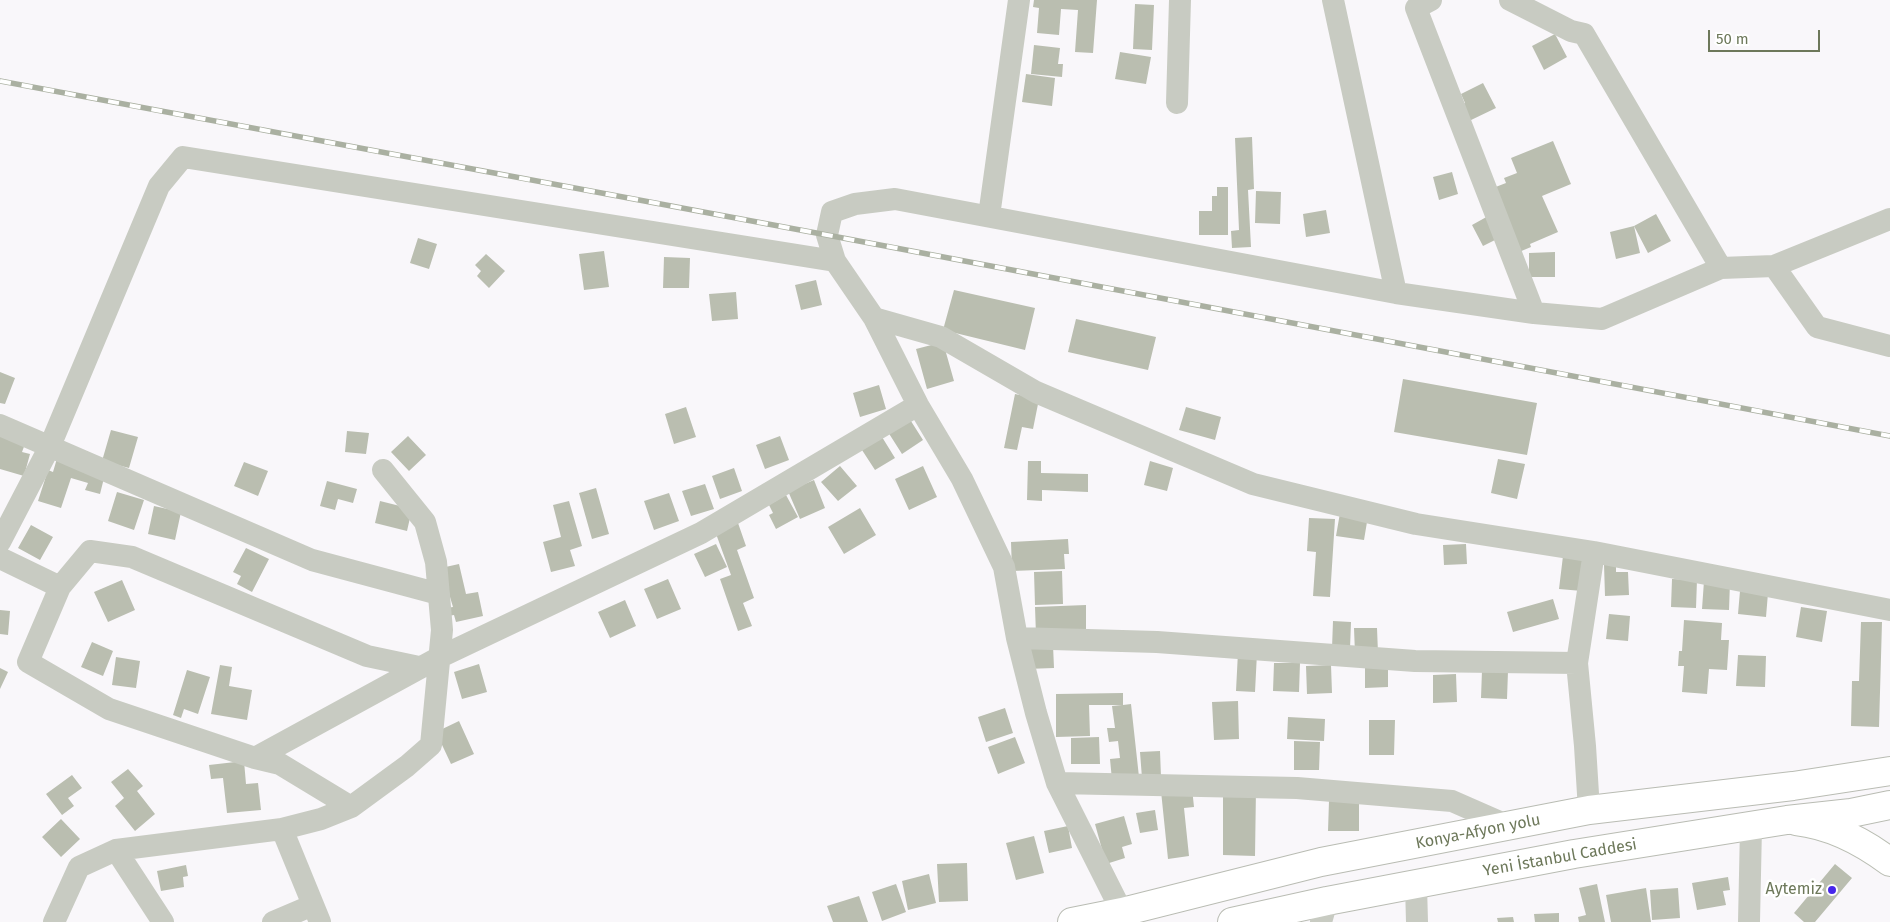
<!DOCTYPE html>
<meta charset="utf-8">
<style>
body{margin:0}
#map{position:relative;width:1890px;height:922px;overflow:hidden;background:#f9f7fa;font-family:"Fira Sans",sans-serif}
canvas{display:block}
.scale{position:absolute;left:1708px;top:30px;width:112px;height:22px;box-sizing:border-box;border:2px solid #6d785a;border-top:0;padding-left:6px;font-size:15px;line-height:18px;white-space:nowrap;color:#6d785a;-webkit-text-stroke:4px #fff;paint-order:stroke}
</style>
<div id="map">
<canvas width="1890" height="922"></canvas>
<div class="scale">50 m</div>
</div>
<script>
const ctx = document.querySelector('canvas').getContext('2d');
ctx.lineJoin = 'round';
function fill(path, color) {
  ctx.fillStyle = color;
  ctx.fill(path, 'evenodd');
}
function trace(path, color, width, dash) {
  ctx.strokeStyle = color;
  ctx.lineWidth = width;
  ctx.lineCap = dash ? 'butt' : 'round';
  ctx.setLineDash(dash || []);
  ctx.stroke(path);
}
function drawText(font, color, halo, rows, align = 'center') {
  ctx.font = font + ' "Fira Sans",sans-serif';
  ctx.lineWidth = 5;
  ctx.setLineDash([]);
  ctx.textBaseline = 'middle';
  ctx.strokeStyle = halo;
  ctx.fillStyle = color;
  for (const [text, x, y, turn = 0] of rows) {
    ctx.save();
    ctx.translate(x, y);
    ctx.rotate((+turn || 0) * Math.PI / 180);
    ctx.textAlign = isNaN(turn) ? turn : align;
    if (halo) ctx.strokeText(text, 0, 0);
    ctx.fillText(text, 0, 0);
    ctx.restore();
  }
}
fill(new Path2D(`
 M1034,0H1097L1093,53L1075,52L1078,10L1061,9L1059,35L1037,33L1039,8L1033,7Z
 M1135,4L1154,5L1152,50L1133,49Z
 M1555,34L1567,57L1544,70L1532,46Z
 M1034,45L1060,48L1058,64H1063L1062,77L1031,74Z
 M1120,52L1151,57L1146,84L1115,79Z
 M1026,74L1055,78L1052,106L1022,102Z
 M1483,83L1496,108L1469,121L1461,105L1465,103L1461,94Z
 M1252,137L1254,189L1248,190L1251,247L1232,248L1231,231L1239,230L1235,138Z
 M1553,141L1571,184L1542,196L1558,232L1530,244L1531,247L1519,252L1493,188L1506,183L1504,178L1517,173L1511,158Z
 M1452,172L1458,194L1439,200L1433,177Z
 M1217,187H1228V235H1199V211H1212V196H1217Z
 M1256,191L1281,192L1280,224L1255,223Z
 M1326,210L1330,233L1306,237L1303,214Z
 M1656,214L1671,241L1648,253L1634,226L1640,253L1616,259L1610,232L1634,226Z
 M1490,215L1501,237L1483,246L1472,225Z
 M418,238L437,244L429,269L410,263Z
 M604,251L609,287L584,290L579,254Z
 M1555,252V277H1529V253Z
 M486,254L505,271L489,288L477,276L481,271L475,265Z
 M664,257L690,258L689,288H663Z
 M816,280L822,305L801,310L795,285Z
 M954,290L1035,308L1025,350L943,330Z
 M736,292L738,319L712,321L709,294Z
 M1076,319L1156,337L1148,370L1068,352Z
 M943,342L954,381L927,389L916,349Z
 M0,372L15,378L5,404L0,403Z
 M1403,379L1537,403L1527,455L1394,432Z
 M879,385L886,409L860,417L853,393Z
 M1015,394L1039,399L1033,429L1022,427L1017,450L1004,448Z
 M686,407L696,437L674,444L665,414Z
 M1186,407L1221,417L1215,440L1179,430Z
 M909,418L923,440L902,454L888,432Z
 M111,430L138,437L129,468L102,461Z
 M347,431L369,433L366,454L345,452Z
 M0,433L25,444L22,452L30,454L24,476L0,469Z
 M408,436L426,455L409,471L391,452Z
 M780,436L789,460L765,469L756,445Z
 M882,437L895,458L875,470L862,450Z
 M58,455L105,474L100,494L85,490L88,483L71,478L61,508L38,501L48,470L53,472Z
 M1498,459L1525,464L1517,499L1491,493Z
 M1028,461H1041V473L1088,474V492L1042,490V501L1027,500Z
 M1150,461L1173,468L1167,491L1144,485Z
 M244,462L268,471L258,496L234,486Z
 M840,466L857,486L838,501L821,482Z
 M923,466L937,497L909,510L895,479Z
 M734,468L742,491L720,499L712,476Z
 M814,480L825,508L800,519L788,491Z
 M327,481L357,489L353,503L338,499L335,510L320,506Z
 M705,484L714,509L691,516L682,491Z
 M596,488L609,534L592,539L579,493Z
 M117,492L144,500L134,530L108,521Z
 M669,493L679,521L654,530L644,501Z
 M786,495L798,517L776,529L769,515L773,513L769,505Z
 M380,501L412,509L407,531L375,523Z
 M569,501L582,546L570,550L575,566L551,572L543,542L561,537L553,505Z
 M154,506L181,512L175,540L148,534Z
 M860,508L876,535L844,554L828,527Z
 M1340,513L1367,522L1364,540L1336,536Z
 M1309,518L1335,519L1330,597L1313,596L1316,552L1307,551Z
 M738,523L746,546L737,550L754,598L743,603L752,626L738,631L720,579L731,575L715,531Z
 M31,525L53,537L40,560L18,548Z
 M1068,539L1069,554H1064L1065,569L1012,571L1011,542Z
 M716,544L727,567L705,577L694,554Z
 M1466,544L1467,564L1444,565L1443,545Z
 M246,548L269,559L252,592L237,584L241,576L233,572Z
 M1563,556L1586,558L1582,591L1559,589Z
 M1616,563V572H1628L1629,595L1605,596L1604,564Z
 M459,564L466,594L478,592L483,616L456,622L454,615L448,616L446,608L453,607L450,597H448L441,568Z
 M1062,571L1063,604L1035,605L1034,572Z
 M668,579L681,609L657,619L644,589Z
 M1672,579L1697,580L1696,608L1671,607Z
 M122,580L135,610L108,622L94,592Z
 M1704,581L1730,582L1729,610L1702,609Z
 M1740,591L1768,593L1766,617L1738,614Z
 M1553,599L1559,619L1513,632L1507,612Z
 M625,600L636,626L610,638L598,612Z
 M1086,605V633L1036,635L1035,607Z
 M1801,607L1827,611L1822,642L1796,637Z
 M0,610L10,611L8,635L0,634Z
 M1609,614L1630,616L1628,641L1606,639Z
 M1684,620L1722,623L1721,640H1729L1727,670L1709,669L1707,694L1682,692L1684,666H1678L1679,651H1682Z
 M1333,621L1351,622L1350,649L1332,648Z
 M1861,622H1882L1879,727L1851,726L1852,681H1859Z
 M1354,628H1377L1378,653L1355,654Z
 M92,642L113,651L103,676L81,667Z
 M1053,645L1054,668L1026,669L1025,646Z
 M1238,652L1257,653L1255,692L1236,691Z
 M1738,655L1766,656L1765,687L1736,686Z
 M116,657L140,661L136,688L112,685Z
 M1274,663H1300L1299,692L1273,691Z
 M479,664L487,692L462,699L454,672Z
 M220,665L232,667L229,686L252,690L247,720L211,714Z
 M1331,665L1332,693L1307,694L1306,666Z
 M0,668L8,672L0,689Z
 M1365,668H1388V687L1365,688Z
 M187,670L210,677L198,714L184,709L181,718L173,715Z
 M1482,670L1508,671L1507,699L1481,698Z
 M1456,674L1457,702L1433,703V675Z
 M1123,693V705L1131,704L1139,777L1112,780L1110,759L1120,758L1118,741L1109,742L1107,728H1115L1112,706L1122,705H1089L1090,736L1056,737V694Z
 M1238,701L1239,739L1214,740L1212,702Z
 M1005,708L1013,733L986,742L978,717Z
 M1288,717L1325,719L1324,741L1287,739Z
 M1369,720H1395L1394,755H1369Z
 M459,721L474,754L451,764L436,732Z
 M1015,737L1025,763L998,774L988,747Z
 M1099,737L1100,764H1071V738Z
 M1294,741L1320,742L1319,770H1294Z
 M1160,751L1161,777L1142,778L1140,752Z
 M244,761L246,784L258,783L261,810L227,813L223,778L211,779L209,765Z
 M128,769L143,786L137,791L155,814L135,831L115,806L124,798L111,782Z
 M72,775L82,788L68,798L74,806L62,815L46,794Z
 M1223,787L1256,788L1255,856L1223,855Z
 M1192,788L1194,807L1184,808L1189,856L1168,859L1161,791Z
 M1329,801L1359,802V831H1328Z
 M1155,810L1158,830L1140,833L1136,813Z
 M1124,816L1132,844L1122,847L1125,858L1106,864L1095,824Z
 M61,819L80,839L61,857L42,837Z
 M1068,826L1072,848L1049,853L1044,831Z
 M1034,836L1044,873L1016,880L1006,843Z
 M967,863L968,901L939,902L937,864Z
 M1835,864L1852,878L1815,922H1804L1794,913Z
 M186,865L188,876L183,877L184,887L161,891L157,871Z
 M929,874L936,903L908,910L902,881Z
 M1728,877L1730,890L1723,891L1726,905L1697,910L1692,883Z
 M896,884L906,912L882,921L872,892Z
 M1597,884L1605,922H1579L1578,917L1586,915L1579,888Z
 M1646,888L1651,922H1611L1606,895Z
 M1678,888L1680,918L1652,920L1650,890Z
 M859,896L868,922H833L827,906Z
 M1559,913V922H1535L1534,914Z
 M1513,917L1514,922H1498L1497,918Z`), '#babeb0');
const major = new Path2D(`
 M1796,821C1831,825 1862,841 1890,862`);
const highway = new Path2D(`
 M1072,922L1122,912L1321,862L1589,810L1793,786L1890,771
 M1232,922L1327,901L1574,854L1787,820L1851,813L1890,805`);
trace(major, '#babeb3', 30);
trace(highway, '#b9bcb3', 30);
trace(new Path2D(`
 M1333,0L1396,293
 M1431,0L1416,8L1534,313
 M1510,0L1571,31L1584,34L1721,268
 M1177,103L1180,0
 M989,216L1019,0
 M1774,266L1817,327L1890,346
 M874,318L941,337L1036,392L1253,484L1416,524L1594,552L1890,610
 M0,425L312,560L439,594
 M0,542L50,446L159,186L183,157L835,261
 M0,558L60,587
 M1017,638L1157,642L1415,661L1577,663
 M255,758L440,657L701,533L918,405
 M1057,783L1297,788L1452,801L1509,826
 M351,807L280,764L255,758L109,709L28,662L60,587L90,551L132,557L367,656L419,667
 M1589,810L1585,746L1577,663L1594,552
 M282,829L320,922
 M116,850L163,922
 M1416,885L1417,922
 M1122,912L1057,783L1036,713L1017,638L1004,567L962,479L918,405L874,318L835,261L827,235L832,212L855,204L895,199L1396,293L1534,313L1602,319L1721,268L1774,266L1890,219
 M54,922L79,867L116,850L282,829L321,819L351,807L407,766L431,745L442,630L436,562L425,522L383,470
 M273,922L313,905
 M1321,922L1327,901
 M1749,922L1751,827`), '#c8cbc2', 22);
trace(major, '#fff', 28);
trace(highway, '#fff', 28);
const rail = new Path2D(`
 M0,81L827,235L1890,436`);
trace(rail, '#aab0a1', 5.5);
trace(rail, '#fff', 4, [11]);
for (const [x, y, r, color] of [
 [1832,890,5,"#4726eb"]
]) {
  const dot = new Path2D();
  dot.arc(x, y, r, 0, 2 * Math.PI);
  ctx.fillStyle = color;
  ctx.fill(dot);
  trace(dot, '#fff', 2);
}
drawText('16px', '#6d785a', '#fff', [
 ["Konya-Afyon yolu",1478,832,-11],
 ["Yeni İstanbul Caddesi",1560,858,-10]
]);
drawText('16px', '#6d785a', '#fff', [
 ["Aytemiz",1822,890]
], 'right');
</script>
